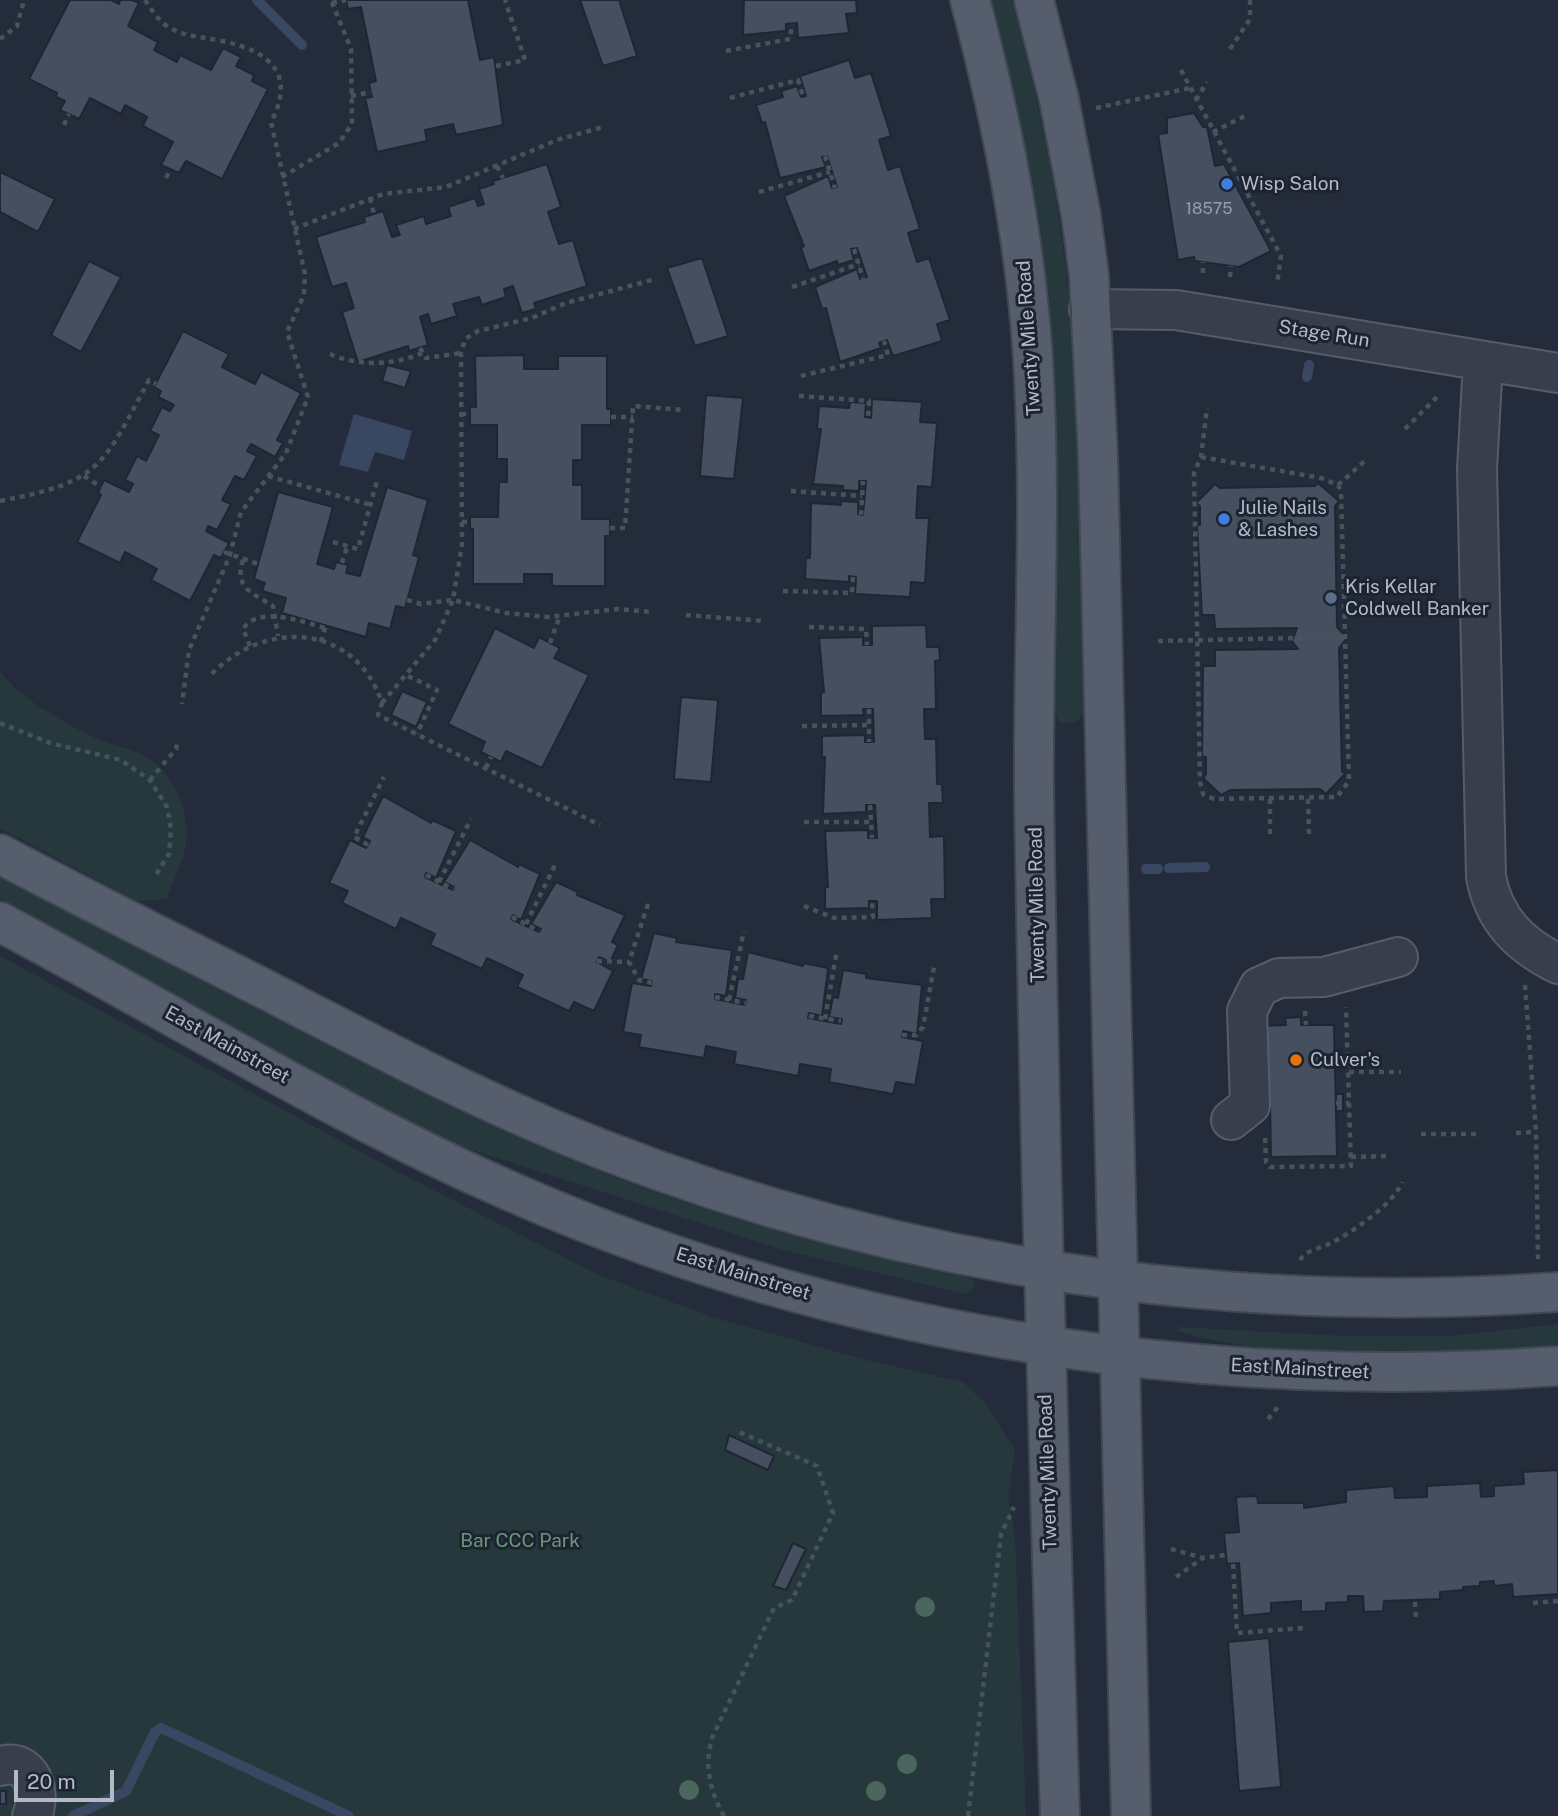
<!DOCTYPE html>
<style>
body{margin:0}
#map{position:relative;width:1558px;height:1816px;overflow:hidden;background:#242c3b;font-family:"Public Sans",sans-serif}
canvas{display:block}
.scale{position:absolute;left:14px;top:1770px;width:100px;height:32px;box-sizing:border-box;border:4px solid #b3b9c7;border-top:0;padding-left:9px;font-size:21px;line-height:24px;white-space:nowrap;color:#b3b9c7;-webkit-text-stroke:5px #1d2431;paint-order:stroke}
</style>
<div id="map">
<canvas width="1558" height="1816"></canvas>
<div class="scale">20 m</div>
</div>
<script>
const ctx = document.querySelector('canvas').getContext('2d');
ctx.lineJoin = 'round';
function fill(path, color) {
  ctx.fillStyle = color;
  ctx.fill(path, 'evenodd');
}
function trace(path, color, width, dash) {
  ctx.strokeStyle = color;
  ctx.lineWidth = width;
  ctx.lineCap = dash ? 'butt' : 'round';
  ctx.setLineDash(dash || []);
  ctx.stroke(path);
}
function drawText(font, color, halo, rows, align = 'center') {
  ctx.font = font + ' "Public Sans",sans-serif';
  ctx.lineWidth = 6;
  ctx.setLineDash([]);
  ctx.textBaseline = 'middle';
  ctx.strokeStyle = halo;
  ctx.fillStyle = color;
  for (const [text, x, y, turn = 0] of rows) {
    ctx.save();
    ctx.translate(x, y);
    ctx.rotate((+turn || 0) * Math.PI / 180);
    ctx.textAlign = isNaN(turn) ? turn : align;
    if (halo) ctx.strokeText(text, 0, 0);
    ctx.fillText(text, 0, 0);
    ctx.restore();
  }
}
fill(new Path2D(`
 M991,0H1012C1036,88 1055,179 1066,270C1083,415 1082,562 1086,708C1081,721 1073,724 1060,723L1052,709C1053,574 1060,437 1049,301C1040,200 1015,99 991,0Z
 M0,672C25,702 60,720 95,738C110,745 126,747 141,754C173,771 190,808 186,844C184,862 172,882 167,899L137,901L0,828Z
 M0,877C93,927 188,974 282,1022C395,1080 508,1138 627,1182C738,1224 852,1252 968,1278L974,1281V1287L966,1294L787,1251L463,1147L382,1108L0,900Z
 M0,956L396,1171L599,1275L715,1318L870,1361L963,1382L986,1404L1015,1450L1008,1496L1015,1537L1026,1816H0Z
 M1558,1324V1347C1432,1352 1300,1366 1177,1331L1178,1327L1346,1336H1450Z`), '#26383c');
fill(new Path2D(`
 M354,414L412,431L404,460L375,452L368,472L339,465Z`), '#394762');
trace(new Path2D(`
 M257,0L302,45
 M1307,377L1309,365
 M1169,868L1205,867
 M1146,869H1158
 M73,1816L126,1791L155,1732L161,1728L349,1816`), '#394762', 10);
const building = new Path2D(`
 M70,0H111L119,4L120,0H132L139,3L128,26L158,42L154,50L177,62L180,55L211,70L223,48L241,57L236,66L254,75L252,81L268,89L222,179L186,161L179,173L161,165L173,142L143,126L147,117L125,105L121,114L90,98L79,119L60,110L65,101L56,97L57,93L29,79Z
 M346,0H468L480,60L494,57L503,125L456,135L453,124L425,130L427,141L377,152L365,98L372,97L369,83L376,81L361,7L348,9Z
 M580,0H619L637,56L603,66Z
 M744,0H856L857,13L846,14L849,33L798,38L797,23L786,24V31L743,35Z
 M849,60L855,78L871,73L891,136L879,140L888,170L900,166L920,229L908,233L917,262L929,258L950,320L937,324L942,341L893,356L887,340L879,343L881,348L840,362L826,308L822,309L815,287L857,269L860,279L867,277L857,248L851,249L854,260L838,265L837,261L809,271L801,248L804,246L784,196L828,176L832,188L837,187L827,156L822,157L826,167L780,178L765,122L762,123L756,105L783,97L781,91L797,86L801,97L806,96L800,76Z
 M1194,113L1203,127H1207L1215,166L1224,164L1271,251L1239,267L1195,261L1194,257L1178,260L1158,134L1167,133V118Z
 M547,164L561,207L548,212L559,244L573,240L587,286L534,303L536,309L522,313L513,286L504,289L506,297L482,305L479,297L453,304L457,316L431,324L428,314L420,317L428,345L409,351L408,346L358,362L342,312L354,308L346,283L332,287L316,237L365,222L364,217L383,211L392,237L400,235L396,225L424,216L426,224L451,216L448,207L475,198L478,206L484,204L479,189L494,184L493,181Z
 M0,172L55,199L38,232L0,212Z
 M702,258L728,336L695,346L667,268Z
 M89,261L121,277L81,352L51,335Z
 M183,331L229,354L222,367L255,384L261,372L301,393L277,440L283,443L275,457L251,444L247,451L257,456L244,480L235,476L222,500L231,504L217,530L208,526L206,531L229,543L221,558L214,555L190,601L151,580L157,569L125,552L120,563L77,542L101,495L98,493L104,480L129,492L133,484L125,480L137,456L146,461L159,435L150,431L162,407L170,411L174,405L158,397L161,391L154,387Z
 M524,355V369H558V356H607V409H611V425H582V460H573V485H582V519H610V536H605V586H552V574H524V584H473V529H470V517H498L499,482H507V459H497V425H470V407H476L475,356Z
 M387,365L411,371L405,388L382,381Z
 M706,395L743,398L734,479L700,476Z
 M872,399L922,402L920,422L937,423L932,487L918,486L916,518H929L925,583L911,582L910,597L855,594L856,577L849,576V582L805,579L806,558H810L811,503L841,505V501L858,502V514L863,515L866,481H859V491L843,490V486L813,484L821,429H817L819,406L849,408L850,402L866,403L865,417L871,418Z
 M1318,483L1339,501L1335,506L1337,627L1347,638L1339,648L1342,771L1345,774L1326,794L1320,789L1230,790L1221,795L1203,778L1206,774V757L1202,756L1203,666H1215V650L1298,649L1292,641L1297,628L1215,629L1214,615H1202L1197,525H1200V506L1196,503L1215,484L1220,488L1315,486Z
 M387,487L428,500L413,555L419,557L405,608L396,606L390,629L369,623L366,637L282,613L286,598L262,591L265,583L254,579L278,492L333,507L317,564L334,569L336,562L348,565L346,573L360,576Z
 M926,625L927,647H939L940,660L935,661L936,709H924L925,739H936L937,784H942L943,803H929L930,837L944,836L945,899H931L932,918L877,920V901H869V908L825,909V887H828L825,831L868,830V838H877L875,805H866V812L823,814L825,757H822V736L865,735V742H874L873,709H863L864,715L821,716V693L824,692L819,638L863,637V645H872V626Z
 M495,628L534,648L539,637L560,648L554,658L589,675L542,768L506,751L501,762L481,752L485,742L448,724Z
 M402,691L427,702L416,727L391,715Z
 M681,697L718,700L711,782L674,779Z
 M383,796L431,823L432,820L456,831L436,878L426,873L425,877L453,890L454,887L444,882L470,840L518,867L519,864L540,874L521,920L513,915L511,919L539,932L541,929L531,924L556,882L578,892L577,895L625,915L612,942L618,945L610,962L599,957L597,962L613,971L594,1011L574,1002L569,1011L517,987L523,975L487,958L482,969L430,945L435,934L401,918L396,929L342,903L348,891L329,883L350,840L366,848L370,841L363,837Z
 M654,933L677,938L676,942L732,950L726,996L715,994V999L745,1005L746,1000L735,998L738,979H743L748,952L803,966V963L828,968L822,1016L809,1013L808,1018L841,1024L842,1019L829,1017L833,997L838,998L843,970L866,974V978L922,985L917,1034L903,1031L902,1037L923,1041L915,1085L896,1082L893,1094L829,1082L831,1069L800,1064L798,1076L734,1064L736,1052L706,1046L704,1058L639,1047L641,1035L623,1032L632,983L651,986L652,981L641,979Z
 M1301,1017V1025H1334L1337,1156L1271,1157L1270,1102L1258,1103L1256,1026L1286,1025L1285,1018Z
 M1336,1094H1343V1111H1336Z
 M729,1435L774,1456L768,1470L725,1450Z
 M1558,1470V1594L1513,1597L1512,1584L1494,1586V1581L1480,1582V1586L1463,1587V1590L1440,1592V1599L1384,1601L1383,1611L1364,1612L1363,1596H1348V1602L1326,1603V1611L1301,1612V1601L1271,1603V1613L1243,1616L1239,1563L1227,1564L1224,1533L1239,1532L1236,1497L1257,1496L1258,1503H1304V1508L1346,1502V1490L1394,1486L1395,1498L1427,1497V1486L1480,1483L1481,1497L1494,1496V1486L1524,1484L1523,1472Z
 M793,1543L806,1549L786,1590L773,1586Z
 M1269,1638L1281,1787L1239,1791L1228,1642Z
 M0,1791H6V1804H0Z`);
fill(building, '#454f60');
trace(building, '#1f2633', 2);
const minor = new Path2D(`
 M1089,309L1176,310L1558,373
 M1483,361L1477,469L1486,877C1494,920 1520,945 1558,964
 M1231,1120L1250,1105L1247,1011L1259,987L1279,978L1324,977L1398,957
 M0,1766C32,1757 42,1793 32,1816`);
const major = new Path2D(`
 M970,0C1003,124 1028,250 1034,378C1041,515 1033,653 1034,791C1039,1133 1049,1474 1060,1816
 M1034,0L1059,99L1081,215L1089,275L1098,457L1131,1816
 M0,854C92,903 186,949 280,997C385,1051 490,1106 601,1149C905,1268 1232,1315 1558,1292
 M0,922C161,1007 317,1103 483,1179C817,1332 1193,1392 1558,1366`);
trace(minor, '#565c6a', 42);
trace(major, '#414855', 42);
trace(new Path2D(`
 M145,0C152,10 159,22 170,28C187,37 204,37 222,41C271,51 296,75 271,122L305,274L304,295L287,332L308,397L286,453L241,512L230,555L189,650L182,704
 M332,3L346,0
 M0,39L17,26L24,0
 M1230,49L1250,19V0
 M726,51L790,39L792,24
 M496,66L525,60L505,0
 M1181,70L1281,256L1277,284
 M351,96L371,92
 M730,98L798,80L803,96
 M1196,100L1207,82
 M1096,108L1190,88
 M64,125L69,114
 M1213,132L1247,115
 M825,156L835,188
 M497,166L503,178
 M282,177L339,143L352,124L351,49L331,0
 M166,178L170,169
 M759,192L830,172
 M370,198L374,214
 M294,229L383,194L446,187L557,140L603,127
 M854,249L863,279
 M1203,273V262
 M1230,277L1231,266
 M792,287L859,264
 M420,348L426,358L461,353
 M330,354C357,366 394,366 422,353
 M801,376L888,355L884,341
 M799,396L869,401L868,417
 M461,414H470
 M611,417H633
 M1405,429L1439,395
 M1201,457L1321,478L1338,485L1341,491L1349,781L1337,797L1214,799L1203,794L1200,782L1194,473L1201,457L1207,408
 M84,476L101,487
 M268,476L371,505
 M1338,485L1367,459
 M791,491L862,496
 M0,501C101,482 102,467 149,380L156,384
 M861,515L863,481
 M462,522H470
 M610,528H625L633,406L685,410
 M333,542L358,549L377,481
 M224,552L258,564
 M243,560C233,589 255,594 273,606L278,636
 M342,563L347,547
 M783,591L852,593L853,577
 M407,600L421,604L453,600L506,613L548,617L618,609L652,612
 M686,615L764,621
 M809,627L866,629L867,645
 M1158,641L1345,637
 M321,642L326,625
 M550,643L559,618
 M250,646L243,629C258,605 304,622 325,628
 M212,674C266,618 356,624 382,703L378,715L600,825
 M408,676L437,690L417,734
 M382,703L435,640L453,600L462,544L461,353L465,339L478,331L532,318L566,303L652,280
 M869,709V742
 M0,723L50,743L121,760L150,780L167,807L171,829L169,854L154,878
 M802,726L869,725
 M486,768L491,757
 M150,780L176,749L178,741
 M1270,799V835
 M1308,799L1309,834
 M870,805L872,838
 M804,822H871
 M368,845L354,837L384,777
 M426,875L453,889
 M439,882L471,819
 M648,904L629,962L639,980L652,983
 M804,906L834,918L873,917L872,901
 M512,917L539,931
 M526,924L557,861
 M597,961L629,962
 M1525,985L1536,1132L1538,1259
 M715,997L746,1003
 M729,1000L744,931
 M1305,1011L1306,1025
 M809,1016L841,1021
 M825,1019L837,950
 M902,1035H916L923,1027L934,967
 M1349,1072H1401
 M1336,1103H1349
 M1516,1133L1536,1132
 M1421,1134H1480
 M1265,1138L1266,1162L1270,1167L1351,1166L1346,1007
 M1351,1157L1386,1156
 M1300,1260C1306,1250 1319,1249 1329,1244C1350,1234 1394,1204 1402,1182
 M1268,1419L1279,1406
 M1171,1549L1203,1558L1226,1555
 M1233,1564L1237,1633L1303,1628
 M1176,1577L1203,1558
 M1415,1602L1416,1619
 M1533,1603L1558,1601
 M724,1816C710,1791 704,1767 712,1738L774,1608L792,1600L833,1513L817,1466L737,1431
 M968,1816L1001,1534L1014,1507`), '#44555a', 4.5, [5, 5]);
trace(minor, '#383e4c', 38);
trace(major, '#565d6c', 38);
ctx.fillStyle = '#4b675d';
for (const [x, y] of [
 [925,1607],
 [907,1764],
 [689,1790],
 [876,1791]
]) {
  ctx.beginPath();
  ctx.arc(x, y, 10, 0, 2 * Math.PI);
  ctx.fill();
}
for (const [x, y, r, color] of [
 [1227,184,7,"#3f7fe0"],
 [1224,519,7,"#3f7fe0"],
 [1331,598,7,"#5c6f8a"],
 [1296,1060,7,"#e8710a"]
]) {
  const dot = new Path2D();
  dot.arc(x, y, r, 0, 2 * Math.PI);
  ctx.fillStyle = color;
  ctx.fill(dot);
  trace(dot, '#1d2431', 2.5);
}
drawText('16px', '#989ead', null, [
 ["18575",1209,209]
]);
drawText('19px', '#b3b9c7', '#1d2431', [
 ["Wisp Salon",1241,184],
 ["Julie Nails",1238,508],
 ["& Lashes",1238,530],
 ["Kris Kellar",1345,587],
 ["Coldwell Banker",1345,609],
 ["Culver's",1310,1060]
], 'left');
drawText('19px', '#b3b9c7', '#1d2431', [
 ["Stage Run",1324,334,9],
 ["Twenty Mile Road",1029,338,-94],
 ["Twenty Mile Road",1037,905,-91],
 ["East Mainstreet",227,1045,29],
 ["East Mainstreet",743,1274,17],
 ["East Mainstreet",1300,1369,3],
 ["Twenty Mile Road",1048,1472,-92]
]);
drawText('19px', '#6b9779', '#1d2431', [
 ["Bar CCC Park",520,1541]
]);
</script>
